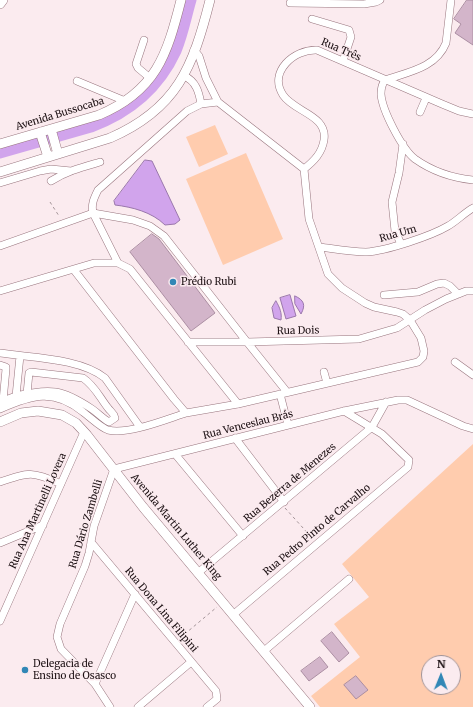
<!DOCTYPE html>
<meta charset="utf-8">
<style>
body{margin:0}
#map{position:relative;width:473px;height:707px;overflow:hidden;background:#fbebef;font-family:Merriweather,serif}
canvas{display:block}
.north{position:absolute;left:421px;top:655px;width:40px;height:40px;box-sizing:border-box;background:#fbebef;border:1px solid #a19397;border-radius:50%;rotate:1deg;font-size:11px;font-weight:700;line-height:16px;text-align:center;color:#1b0f12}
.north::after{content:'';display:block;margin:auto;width:14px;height:18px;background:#3187b6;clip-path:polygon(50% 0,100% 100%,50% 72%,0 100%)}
</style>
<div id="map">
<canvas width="473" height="707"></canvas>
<div class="north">N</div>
</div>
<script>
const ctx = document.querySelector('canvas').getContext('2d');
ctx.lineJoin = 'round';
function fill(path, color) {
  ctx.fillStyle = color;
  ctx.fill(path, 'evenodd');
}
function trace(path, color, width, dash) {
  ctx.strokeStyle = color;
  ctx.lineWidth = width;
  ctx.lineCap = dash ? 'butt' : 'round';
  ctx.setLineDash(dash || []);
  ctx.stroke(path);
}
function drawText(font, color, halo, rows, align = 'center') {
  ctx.font = font + ' Merriweather,serif';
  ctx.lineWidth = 3;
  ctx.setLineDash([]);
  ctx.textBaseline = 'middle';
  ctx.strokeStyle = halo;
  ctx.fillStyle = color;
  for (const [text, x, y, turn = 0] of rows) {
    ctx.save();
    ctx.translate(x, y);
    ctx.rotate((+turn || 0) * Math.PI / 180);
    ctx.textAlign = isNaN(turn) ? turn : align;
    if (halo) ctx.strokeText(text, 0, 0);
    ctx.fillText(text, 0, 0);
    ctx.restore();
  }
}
fill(new Path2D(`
 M215,125L228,154L199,167L186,137Z
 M246,153L283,239L223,265L186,179Z
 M473,444V707H320L311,696L360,657L334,624L369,597L342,564ZM429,663H453V687H429Z`), '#ffccae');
const water = new Path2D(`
 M145,160L152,161L180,220L175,224L165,225C152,212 132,207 115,205L114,201Z
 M290,295L296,316L286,319L280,298Z
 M295,296C304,300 306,305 301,314L295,304Z
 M276,301C280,308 282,313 281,320L274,318L272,308Z`);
fill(water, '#d1a4ec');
trace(water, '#9a77ab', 1);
trace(new Path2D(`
 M0,153L91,127C129,113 159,88 176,51C183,34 186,17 191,0`), '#d1a4ec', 11);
const building = new Path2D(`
 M467,0H473V45L455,33L461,24L454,19Z
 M152,234L159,239L215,313L191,331L130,252Z
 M332,632L349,653L339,662L321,641Z
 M320,657L328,667L309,681L301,671Z
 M356,676L368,690L356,699L344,685Z`);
fill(building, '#d3b5ca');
trace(building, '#ab8ea2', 1);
const minor = new Path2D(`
 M451,0L446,43C436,68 408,72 385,80C382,84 381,88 381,94C382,110 402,149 415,159C432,171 453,178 473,180
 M290,3L364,4L376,2L380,0
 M312,19L349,30L351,37L343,61
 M144,40L136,64L138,68L150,78
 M194,50L199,56L206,78L218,102
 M184,76C196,81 199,92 201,104
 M77,81L125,101
 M420,112L426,98
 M304,169C314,161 322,153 324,140C328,115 294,112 283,95C268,72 294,49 317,50L442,104L459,111L473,114
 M51,181C67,171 83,167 100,162
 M0,183L40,171L51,169L71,171
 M401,244L395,231L392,202L399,173L403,144
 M0,246L93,213L133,220L150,226L164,236L247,342L359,339L397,328L425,310L446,299L466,291H473
 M320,247C335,249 350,252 366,252C386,251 431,236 448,226C457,221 464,213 473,208
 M74,270L174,399L186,413L238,404L418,362L423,357L424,351L421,338L410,320L403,314L397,312L374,307L365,303L342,288L328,274L309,219L304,169L218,102L201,104L187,111L98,190C94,198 91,204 93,213L118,263
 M0,291L94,263H118L130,269L238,404
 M384,295L418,292L437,284L444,283L450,286L458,294
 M188,342H247L287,392
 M0,353C32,358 80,358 105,378L140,427
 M455,362L473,375
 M0,365L6,367V369L3,401
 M324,372L327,383
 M280,394L288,425
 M16,396C50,388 62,389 92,409C98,413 102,418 109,422L115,418C114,413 111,412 108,408C100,398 95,386 83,378L31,372L29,373L27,394
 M0,402L16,396L20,356
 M0,409C32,395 54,388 83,412C90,417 101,428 108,430C128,435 167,419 186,413
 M235,438L284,502
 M175,454L243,536
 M0,482C29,472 33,471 61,484
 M91,542L216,691L217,699L207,707
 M0,543L43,525
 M199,572L372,427L386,402
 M234,614L408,467L409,460L382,434L344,411
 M0,621L84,432
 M264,651L349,579
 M95,684L135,594
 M110,707L95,684L61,649L57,637L60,624L85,566L89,553L94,526L114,469L344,411L398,400H407L463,426L473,429
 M138,707L191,662`);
const major = new Path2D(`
 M0,4L3,0
 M51,129L58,154
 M40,132L48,157
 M0,144L99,115C156,91 167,55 181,0
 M0,172L110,138C177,109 193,67 210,0
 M0,422L21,413L38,411L62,415L76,423L87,435L143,507L310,707`);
trace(minor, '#98757e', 8);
trace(major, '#98757e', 10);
trace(new Path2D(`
 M50,202L59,216
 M285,508L313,539
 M180,638L217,607`), '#a49599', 1, [3, 3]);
trace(minor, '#fff', 7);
trace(major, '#fff', 9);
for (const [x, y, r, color] of [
 [173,282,4,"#3187b6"],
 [25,670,4,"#3187b6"]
]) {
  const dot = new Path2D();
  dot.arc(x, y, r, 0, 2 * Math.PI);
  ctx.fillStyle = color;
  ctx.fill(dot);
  trace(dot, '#fbebef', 1.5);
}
drawText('10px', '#1b0f12', '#fbebef', [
 ["Rua Três",341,50,23],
 ["Avenida Bussocaba",60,114,-17],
 ["Rua Um",398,234,-16],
 ["Rua Dois",298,331,-1],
 ["Rua Venceslau Brás",248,425,-14],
 ["Rua Bezerra de Menezes",290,483,-40],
 ["Rua Ana Martinelli Lovera",38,511,-66],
 ["Rua Dário Zambelli",86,524,-73],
 ["Avenida Martin Luther King",176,527,50],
 ["Rua Pedro Pinto de Carvalho",317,530,-40],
 ["Rua Dona Lina Filipini",161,610,50]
]);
drawText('10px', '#1b0f12', '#fbebef', [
 ["Prédio Rubi",181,282],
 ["Delegacia de",33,664],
 ["Ensino de Osasco",33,676]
], 'left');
</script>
